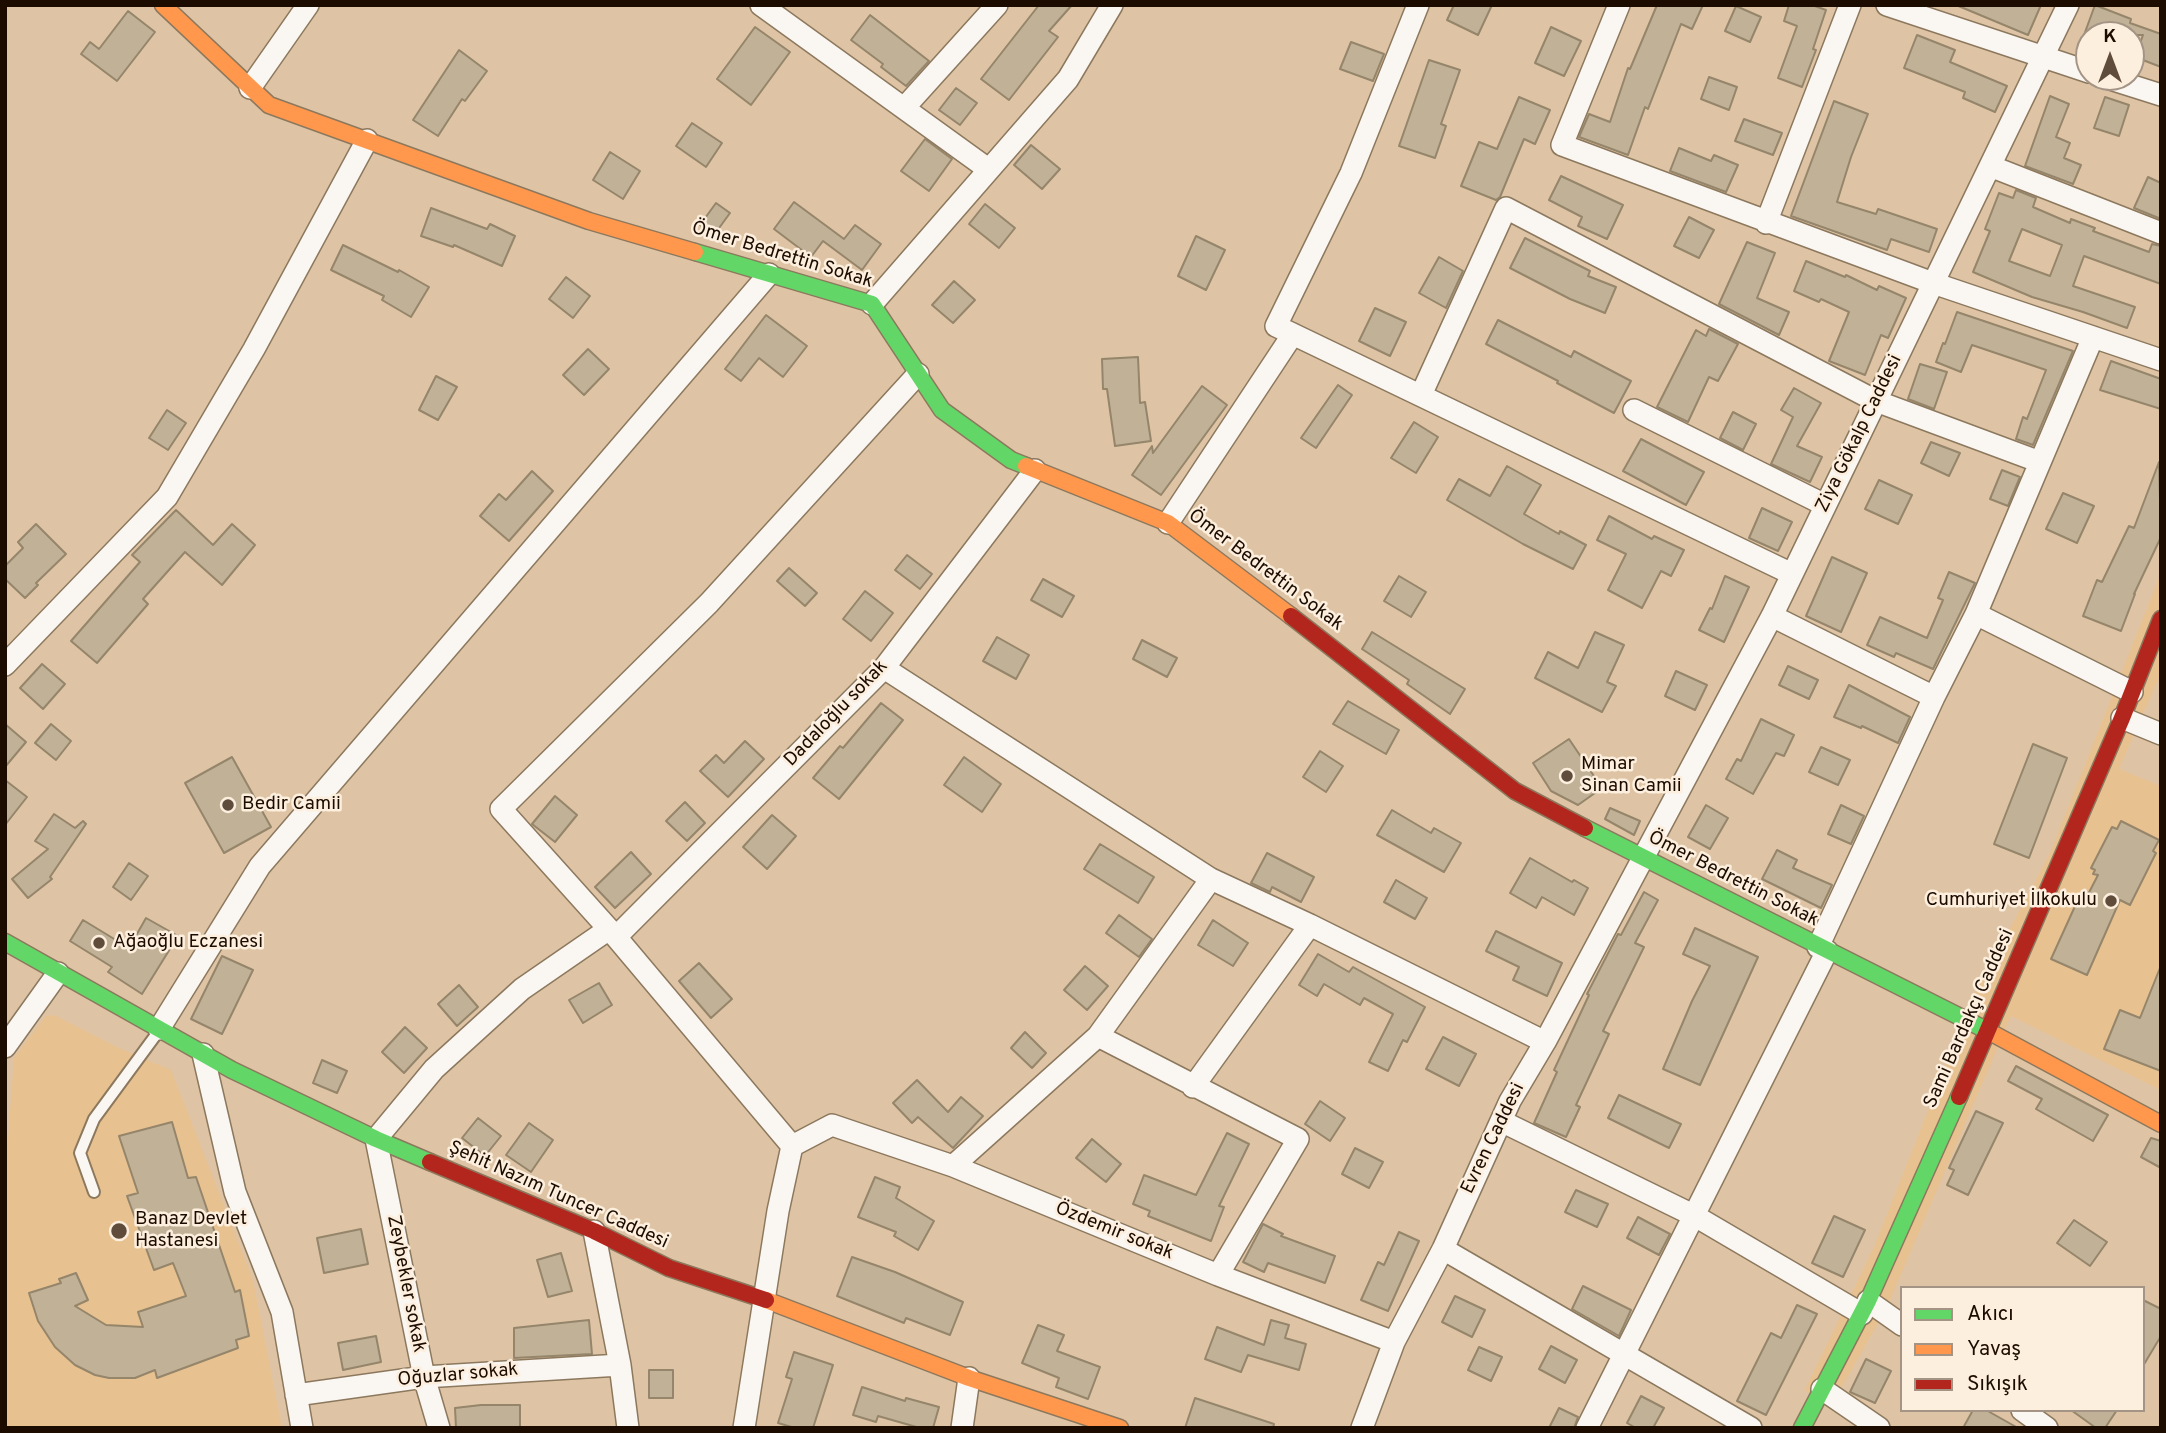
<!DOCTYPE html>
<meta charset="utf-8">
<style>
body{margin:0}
#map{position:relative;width:2166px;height:1433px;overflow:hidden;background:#dec4a5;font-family:Overpass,sans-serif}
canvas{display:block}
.frame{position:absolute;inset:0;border:7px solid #1c0c00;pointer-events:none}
.legend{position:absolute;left:1900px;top:1286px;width:245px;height:126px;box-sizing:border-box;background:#fdefde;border:2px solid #a39485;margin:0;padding:9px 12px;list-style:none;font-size:21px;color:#1c0c00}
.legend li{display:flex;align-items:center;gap:14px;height:35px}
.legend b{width:35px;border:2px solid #a39485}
.north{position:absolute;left:2075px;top:21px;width:70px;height:70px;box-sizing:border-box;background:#fdefde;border:2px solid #a39485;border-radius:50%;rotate:0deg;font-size:19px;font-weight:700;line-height:28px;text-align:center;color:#1c0c00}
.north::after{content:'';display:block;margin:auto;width:24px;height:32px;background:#604c3a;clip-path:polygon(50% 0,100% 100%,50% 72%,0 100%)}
</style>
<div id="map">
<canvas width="2166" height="1433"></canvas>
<div class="frame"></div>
<ul class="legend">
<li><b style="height:9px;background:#63d668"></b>Akıcı</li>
<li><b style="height:9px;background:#ff974d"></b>Yavaş</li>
<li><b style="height:9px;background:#b3261e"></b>Sıkışık</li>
</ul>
<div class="north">K</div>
</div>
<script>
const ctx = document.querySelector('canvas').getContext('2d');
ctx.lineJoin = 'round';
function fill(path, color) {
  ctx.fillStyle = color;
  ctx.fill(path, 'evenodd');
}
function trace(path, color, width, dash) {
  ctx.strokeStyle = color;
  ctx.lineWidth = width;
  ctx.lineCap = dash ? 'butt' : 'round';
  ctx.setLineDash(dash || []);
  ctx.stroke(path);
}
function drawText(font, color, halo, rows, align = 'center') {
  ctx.font = font + ' Overpass,sans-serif';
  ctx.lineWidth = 5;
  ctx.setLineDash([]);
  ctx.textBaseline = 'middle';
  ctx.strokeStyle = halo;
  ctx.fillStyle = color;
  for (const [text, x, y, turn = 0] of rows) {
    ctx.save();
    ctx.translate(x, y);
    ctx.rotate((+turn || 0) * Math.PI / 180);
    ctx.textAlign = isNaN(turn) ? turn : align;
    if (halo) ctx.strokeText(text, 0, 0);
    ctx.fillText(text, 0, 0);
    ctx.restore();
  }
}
fill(new Path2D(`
 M2161,573V673L2119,769L2161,786V1090L2011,1016L1887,1307L1830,1408L1805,1390L1874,1247L1973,998L2050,853Z
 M54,1015L119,1048L171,1070L253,1280L282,1428H5V1182L14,1058L46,1016Z`), '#e8c190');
const building = new Path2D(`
 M1039,5H1072L1049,31L1058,37L1009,100L981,79Z
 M1454,5H1492L1478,35L1447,20Z
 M1657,5H1703L1692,29L1681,24L1648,109L1645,107L1628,155L1579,137L1589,114L1610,122L1628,68L1630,69Z
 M1789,5H1812L1826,10L1813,49L1816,50L1802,87L1778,78L1797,26L1784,21Z
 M1956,5H2041L2028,35Z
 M2095,5L2131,19L2130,23L2161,34V67L2135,57L2143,35H2084Z
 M1736,6L1761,17L1750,42L1725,31Z
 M128,11L155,32L117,81L81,54L90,42L99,49Z
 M870,15L929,61L906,86L881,67L883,64L851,40Z
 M755,27L790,52L751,105L717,79Z
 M1551,27L1581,41L1564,76L1535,63Z
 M1917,35L1955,50L1950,62L2007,86L1995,112L1963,98L1965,92L1904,68Z
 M1351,42L1384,54L1373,81L1340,69Z
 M459,50L487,71L465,101L462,99L438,136L413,120Z
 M1429,60L1460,70L1441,124L1446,126L1435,158L1399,146Z
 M1709,77L1737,87L1729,110L1701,99Z
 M956,88L977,103L960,125L939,110Z
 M2050,96L2069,104L2056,137L2070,143L2064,158L2081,165L2073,184L2025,166Z
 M1519,97L1550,110L1535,144L1524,139L1500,197L1496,200L1461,186L1479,142L1497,149Z
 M2105,97L2129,105L2119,136L2094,128Z
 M1834,101L1868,114L1851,157L1837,202L1876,214L1878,209L1937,229L1929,252L1891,239L1887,250L1791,216Z
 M1744,119L1782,133L1773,155L1735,141Z
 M692,123L722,143L706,167L676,146Z
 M925,139L952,159L929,191L901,171Z
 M1031,145L1060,169L1042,189L1014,165Z
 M1679,148L1711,161L1714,155L1738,165L1726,192L1670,171Z
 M610,152L640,171L623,199L593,180Z
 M1561,176L1623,205L1607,239L1578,226L1582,217L1549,200Z
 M2148,177L2161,183V219L2134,208Z
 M2016,190L2036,198L2033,207L2070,223L2071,219L2095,228L2093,231L2149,252L2152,244L2161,246V284L2084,256L2073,286L2135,307L2127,328L2083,312L2032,297L1973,272L1990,231L1985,229L1999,193L2013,198ZM2022,229L2062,245L2050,276L2009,261Z
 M794,202L844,239L855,225L881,244L862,270L823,241L811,257L774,229Z
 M716,203L730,213L714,235L700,225Z
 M985,204L1015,228L999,248L969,224Z
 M431,208L487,229L490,224L515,236L502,266L454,245L453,247L421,236Z
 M1689,217L1714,230L1699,258L1674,246Z
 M1196,236L1225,250L1206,290L1178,276Z
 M1525,238L1590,271L1588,276L1616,287L1605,313L1570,299L1510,268Z
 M1747,242L1775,253L1757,298L1789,312L1779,335L1719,304Z
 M343,245L398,272L399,270L429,287L411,317L382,300L384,296L331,270Z
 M1439,257L1463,271L1446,308L1419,293Z
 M1806,261L1845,277L1846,275L1877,290L1879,286L1906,298L1888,338L1881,335L1865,375L1829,361L1849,312L1821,299L1819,302L1794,291Z
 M566,277L590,296L573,318L549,299Z
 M954,281L975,300L953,323L932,305Z
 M1375,308L1406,322L1390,356L1359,341Z
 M1957,312L2073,351L2033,445L2016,439L2023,417L2027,419L2046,370L1972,345L1961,372L1936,362L1943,343L1945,344Z
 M766,315L807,346L783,377L759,358L741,381L725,369Z
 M1498,320L1571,357L1574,351L1631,381L1614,413L1557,383L1558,381L1486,344Z
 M1709,329L1738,344L1718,381L1709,377L1688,422L1657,407L1696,330L1706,336Z
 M588,349L609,369L584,395L563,375Z
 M1138,357L1140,403L1145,402L1151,441L1115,446L1107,389H1103L1102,359Z
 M2111,361L2161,379V409L2100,390Z
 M1920,364L1947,372L1934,409L1908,399Z
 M436,376L457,387L438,420L419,410Z
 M1338,385L1352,395L1316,448L1301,438Z
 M1202,386L1227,405L1161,495L1132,475L1152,446L1153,453Z
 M1794,388L1821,403L1797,446L1822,457L1810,482L1771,464L1793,417L1781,410Z
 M167,410L186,423L168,450L149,438Z
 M1733,412L1756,424L1743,450L1720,438Z
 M1414,422L1438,437L1416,473L1391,458Z
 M1641,439L1704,472L1686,505L1623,471Z
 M1931,442L1960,453L1949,476L1921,463Z
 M2159,462L2161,537L2134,594H2135L2121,631L2083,616L2097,580L2102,582L2129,526L2134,528Z
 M1507,466L1541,485L1524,514L1559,534L1560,531L1586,545L1573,569L1523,544L1447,500L1459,479L1490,496Z
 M2002,470L2020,477L2008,506L1990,499Z
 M532,471L553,491L509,541L480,516L499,494L506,500Z
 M1879,480L1912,495L1898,524L1865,509Z
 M2063,493L2094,506L2077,543L2046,529Z
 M1762,508L1792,522L1778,551L1749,538Z
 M176,510L213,545L232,524L255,545L222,585L185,552L143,599L148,604L97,663L71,641L140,562L132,555Z
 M1609,516L1652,539L1654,536L1684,550L1671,576L1661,571L1642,608L1608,590L1626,554L1597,540Z
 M36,524L66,554L36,583L38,585L25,598L5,579V566L23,548L18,542Z
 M907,555L932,574L920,589L895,570Z
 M1832,557L1867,573L1841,632L1806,616Z
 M789,568L817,593L805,606L777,581Z
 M1949,572L1975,583L1933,669L1896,653L1894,657L1867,645L1880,617L1927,638L1943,600L1938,598Z
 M1399,576L1426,592L1411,617L1384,601Z
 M1725,576L1749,587L1724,642L1699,630L1710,608L1712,609Z
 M1043,579L1074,596L1062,617L1031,600Z
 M865,591L893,613L871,641L843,619Z
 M1372,632L1465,689L1450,714L1407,684L1409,680L1362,649Z
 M1595,632L1624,645L1607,682L1616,686L1602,712L1535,678L1548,652L1578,668Z
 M997,637L1029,655L1016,679L983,661Z
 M1142,640L1177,658L1167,677L1133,659Z
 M42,664L65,684L43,709L20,688Z
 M1788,666L1818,680L1809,699L1779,685Z
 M1676,671L1707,685L1695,710L1665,696Z
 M1849,685L1910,717L1898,743L1862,726L1861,728L1834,717Z
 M1348,701L1399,730L1386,754L1333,724Z
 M881,703L903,720L839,799L813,778L840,746L843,748Z
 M1761,719L1794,735L1784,756L1776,753L1753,794L1726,779L1737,759L1741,761Z
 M5,724L26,742L5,767Z
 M51,724L71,741L56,760L35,743Z
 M1569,739L1602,788L1578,805L1551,791L1533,763Z
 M745,741L764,759L728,797L700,771L716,755L724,763Z
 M2033,744L2067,758L2029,858L1994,844Z
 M1821,747L1850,760L1838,785L1809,772Z
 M1320,751L1343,766L1326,792L1303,777Z
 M232,757L271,827L224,853L185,783Z
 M964,757L1001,784L982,812L944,785Z
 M5,780L27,797L5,825Z
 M555,796L577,815L555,842L532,824Z
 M685,802L705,823L687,841L666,821Z
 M1706,805L1728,818L1710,849L1688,837Z
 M1841,805L1864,816L1851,844L1828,834Z
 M1610,808L1640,821L1634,835L1605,819Z
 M1392,810L1431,833L1434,828L1461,843L1444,872L1377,835Z
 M54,814L75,828L83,821L86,824L50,877L52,879L28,898L12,879L48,849L35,841Z
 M772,815L796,836L767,869L743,847Z
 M2121,821L2159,840L2153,851L2156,853L2130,905L2120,900L2087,975L2051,959L2076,904L2082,906L2098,875L2093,874L2095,870L2091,868L2112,827L2117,829Z
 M1100,844L1154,877L1138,903L1084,869Z
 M1777,850L1797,860L1793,868L1832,885L1821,908L1762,879Z
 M631,852L651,874L615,908L595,887Z
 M1267,853L1314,877L1301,902L1272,887L1270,892L1251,883Z
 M1530,858L1572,882L1574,880L1588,888L1574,915L1542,897L1536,908L1510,893Z
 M129,863L148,876L131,900L113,887Z
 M1396,880L1427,898L1415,919L1384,902Z
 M1644,892L1658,900L1635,943L1644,947L1603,1031L1609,1034L1576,1105L1580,1107L1566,1137L1534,1123L1557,1072L1554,1070L1589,995L1587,994L1618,934L1621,935Z
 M1119,915L1152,939L1139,957L1106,933Z
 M146,918L178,936L142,994L108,972L112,967L70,941L83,920L129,948Z
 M1213,920L1248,943L1233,966L1198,945Z
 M1695,928L1758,957L1700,1085L1663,1069L1692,1001L1710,966L1683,954Z
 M1496,931L1562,963L1547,996L1513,980L1519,967L1486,951Z
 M1318,954L1349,972L1353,967L1425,1007L1407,1042L1403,1040L1388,1071L1369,1062L1393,1014L1364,998L1360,1005L1324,984L1317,996L1299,985Z
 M222,956L253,970L222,1034L191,1019Z
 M699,963L732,999L711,1018L679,981Z
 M1085,966L1108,986L1087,1010L1064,990Z
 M2160,968L2161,969V1071L2104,1049L2120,1010L2140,1018Z
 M599,983L612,1005L583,1023L569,1000Z
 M459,985L478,1007L457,1026L438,1004Z
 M405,1027L427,1048L404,1073L382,1052Z
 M1025,1032L1046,1053L1032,1068L1011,1048Z
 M1443,1037L1476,1054L1459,1086L1426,1069Z
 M322,1060L347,1071L337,1093L313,1083Z
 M2016,1066L2108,1115L2093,1141L2036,1109L2042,1099L2008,1081Z
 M917,1080L948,1112L961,1097L983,1116L953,1148L918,1117L912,1123L893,1103Z
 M1619,1095L1681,1124L1669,1148L1608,1118Z
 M1320,1101L1345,1118L1330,1141L1305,1124Z
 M1976,1111L2003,1123L1968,1195L1947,1185L1954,1170L1949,1168Z
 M478,1118L501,1136L485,1156L462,1138Z
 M172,1122L188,1178L196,1177L235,1292L240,1290L249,1336L236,1340L238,1348L157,1378L155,1370L135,1378H109L95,1375L75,1365L55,1347L38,1321L29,1293L61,1283L59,1279L76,1273L88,1300L75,1306L106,1325L143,1327L138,1312L186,1296L173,1263L154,1270L127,1196L138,1193L119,1136Z
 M529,1123L553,1140L531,1172L506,1155Z
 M1227,1133L1249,1144L1219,1206L1224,1207L1211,1241L1148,1216L1150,1211L1133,1204L1144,1175L1196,1195Z
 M2151,1138L2161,1141V1168L2141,1157Z
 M1092,1139L1121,1164L1106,1182L1076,1158Z
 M1355,1148L1383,1162L1369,1188L1342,1174Z
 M875,1177L900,1187L896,1198L934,1221L918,1250L894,1236L896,1232L858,1217Z
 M1576,1190L1608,1204L1597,1227L1565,1212Z
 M1834,1216L1865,1230L1843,1277L1812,1263Z
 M1638,1217L1670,1234L1659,1255L1627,1238Z
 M2074,1220L2107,1242L2090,1266L2057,1243Z
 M1263,1224L1283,1234L1281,1236L1335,1256L1325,1283L1268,1263L1264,1272L1243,1262Z
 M361,1229L368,1264L324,1273L317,1238Z
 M1399,1232L1419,1241L1388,1311L1361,1300L1378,1262L1384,1265Z
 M561,1253L572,1291L548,1297L537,1260Z
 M852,1257L895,1272L963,1302L950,1335L906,1318L904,1323L837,1296Z
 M1583,1286L1631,1310L1619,1336L1572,1309Z
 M1455,1296L1485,1310L1472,1337L1442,1322Z
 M2143,1300L2161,1309V1336L2143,1366Z
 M1797,1305L1817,1314L1766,1415L1737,1401L1771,1333L1781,1338Z
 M589,1320L592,1354L514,1358V1328Z
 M1271,1320L1289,1325L1285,1338L1306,1344L1299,1370L1248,1355L1241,1372L1205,1359L1217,1327L1264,1345Z
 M1038,1325L1064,1335L1057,1351L1100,1367L1088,1399L1056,1387L1059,1378L1022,1363Z
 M376,1336L381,1362L343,1370L338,1343Z
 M1551,1346L1577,1360L1565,1383L1539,1369Z
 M1479,1347L1502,1357L1491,1381L1468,1370Z
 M794,1352L833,1365L813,1428H795L778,1423L792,1379L786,1377Z
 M1866,1359L1891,1371L1875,1403L1850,1392Z
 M649,1370H673V1398H649Z
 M862,1387L905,1401L906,1398L939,1407L933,1428H920L878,1416L876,1422L853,1415Z
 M1641,1396L1664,1408L1653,1428H1636L1627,1423Z
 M1195,1398L1274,1424L1273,1428H1185Z
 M481,1405H520V1428H456L455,1408Z
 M1559,1408L1578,1417L1574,1428H1549Z
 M1973,1410H1986L2018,1428H1963Z
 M2071,1410H2117L2105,1428H2096Z`);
fill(building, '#c0b197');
trace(building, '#95856a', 2);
const lane = new Path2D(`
 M94,1192L80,1153L94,1119L158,1032`);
const street = new Path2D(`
 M761,5L988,169
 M1418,5L1351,173L1276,326L1792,574
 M1619,5L1562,145L1933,283L2161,360
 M1887,5L2089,72
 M2104,77L2161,95
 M250,88L308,5
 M904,108L997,5
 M1990,166L2161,233
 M1766,223L1850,5
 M872,304L1068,79L1112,5
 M1421,395L1506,208L1876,401L2040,462
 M1634,410L1825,505
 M1168,523L1293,334
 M1976,614L2132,692
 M1772,616L1934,697L1818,947
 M5,665L167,497L254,349L367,140
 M884,668L1211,879L1310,925L1545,1042
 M1934,697L1976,614L2093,337
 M2122,718L2161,734
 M616,937L884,668L1035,470
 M159,1029L260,866L769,274
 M1098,1036L1298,1139L1218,1275
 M5,1047L58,973
 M203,1054L235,1192L282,1312L302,1428
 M1193,1087L1310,925
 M1501,1121L1695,1216L1862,1314
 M792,1146L616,937L501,809L709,603L918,374
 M953,1166L1098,1036L1211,879
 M594,1231L620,1365L628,1428
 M1443,1249L1751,1428
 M1868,1301L1902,1325
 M1822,1389L1879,1428
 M296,1395L424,1377L620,1365
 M2022,1410L2047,1428
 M439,1428L424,1377L376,1139L434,1069L522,989L609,929
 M744,1428L778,1211L792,1146L832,1125L953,1166L1218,1275L1394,1342
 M962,1428L969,1378
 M1362,1428L1394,1342L1443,1249L1510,1101L1545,1042L1772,616L2068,5
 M1587,1428L1827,951`);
const fast = new Path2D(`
 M695,252L872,304L942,410L1011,460L1026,466
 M1585,828L1988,1031
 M5,942L232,1070L376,1139L430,1162
 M1802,1428L1868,1301L1959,1097`);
const slow = new Path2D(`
 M163,5L269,105L589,221L695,252
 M1026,466L1168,523L1291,616
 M1988,1031L2161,1124
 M766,1300L969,1378L1120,1428`);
const jam = new Path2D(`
 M1291,616L1515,791L1585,828
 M1959,1097L2122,718L2161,619
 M430,1162L594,1231L669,1268L766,1300`);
trace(lane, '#8c785d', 14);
trace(street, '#8c785d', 24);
trace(fast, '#8c785d', 19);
trace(slow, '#8c785d', 19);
trace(jam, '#8c785d', 19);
trace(lane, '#faf6f2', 10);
trace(street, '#faf6f2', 21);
trace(fast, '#63d668', 16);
trace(slow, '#ff974d', 16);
trace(jam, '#b3261e', 16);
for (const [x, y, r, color] of [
 [1567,776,7,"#604c3a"],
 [228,805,7,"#604c3a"],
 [2111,901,7,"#604c3a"],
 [99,943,7,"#604c3a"],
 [119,1231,9,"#604c3a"]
]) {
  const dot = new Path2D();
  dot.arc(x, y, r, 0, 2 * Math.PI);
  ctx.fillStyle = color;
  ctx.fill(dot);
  trace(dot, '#fdefde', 2.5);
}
drawText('19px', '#1c0c00', '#fdefde', [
 ["Ömer Bedrettin Sokak",782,256,17],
 ["Ziya Gökalp Caddesi",1860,434,-64],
 ["Ömer Bedrettin Sokak",1265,571,37],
 ["Dadaloğlu sokak",837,714,-46],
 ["Ömer Bedrettin Sokak",1733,880,27],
 ["Sami Bardakçı Caddesi",1970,1019,-66],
 ["Evren Caddesi",1494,1139,-64],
 ["Şehit Nazım Tuncer Caddesi",558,1196,24],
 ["Özdemir sokak",1114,1232,22],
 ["Zeybekler sokak",405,1284,79],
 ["Oğuzlar sokak",458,1376,-5]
]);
drawText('19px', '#1c0c00', '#fdefde', [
 ["Mimar",1581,765],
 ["Sinan Camii",1581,787],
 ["Bedir Camii",242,805],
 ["Cumhuriyet İlkokulu",2097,901,"right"],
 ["Ağaoğlu Eczanesi",113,943],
 ["Banaz Devlet",135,1220],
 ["Hastanesi",135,1242]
], 'left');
</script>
